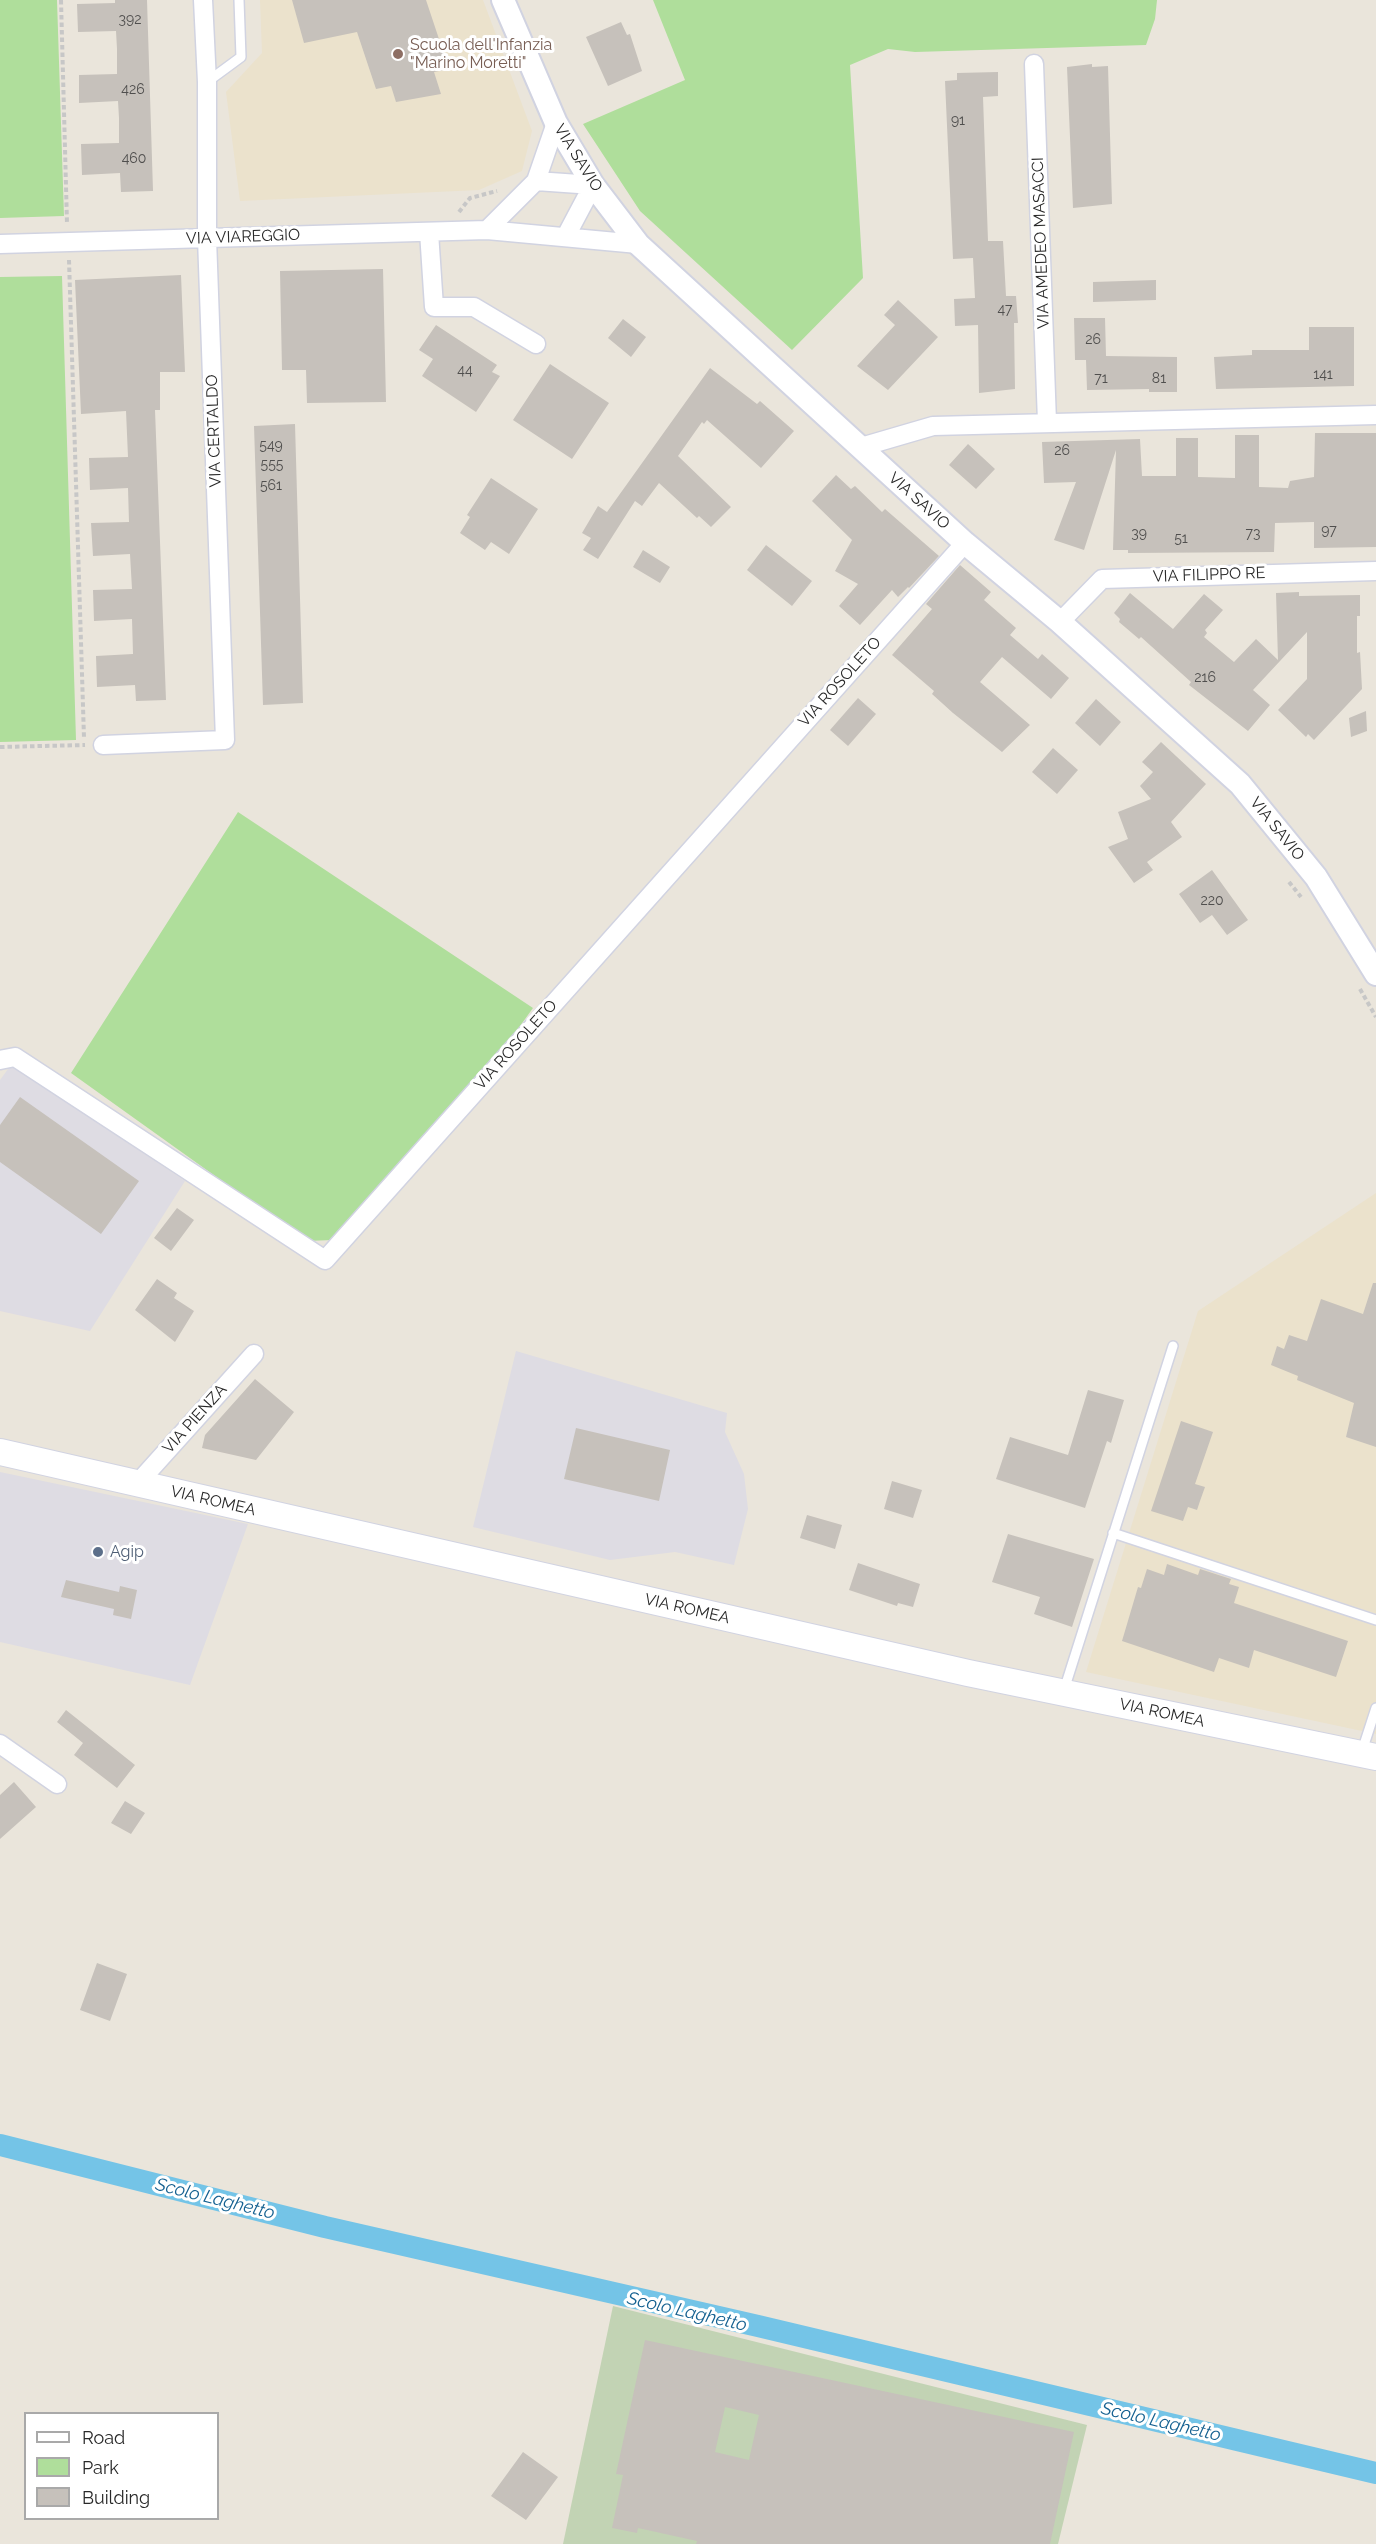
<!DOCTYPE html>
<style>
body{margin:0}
#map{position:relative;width:1376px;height:2544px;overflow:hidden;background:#eae5db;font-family:Raleway,sans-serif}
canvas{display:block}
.legend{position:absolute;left:24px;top:2412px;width:195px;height:108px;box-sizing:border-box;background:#fff;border:2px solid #a9a9a9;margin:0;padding:8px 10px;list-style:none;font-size:18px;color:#292929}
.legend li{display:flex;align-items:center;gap:12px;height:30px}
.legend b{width:30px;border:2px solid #a9a9a9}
</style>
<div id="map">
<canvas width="1376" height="2544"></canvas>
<ul class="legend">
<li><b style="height:8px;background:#fff"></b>Road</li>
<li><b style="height:16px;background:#afde9b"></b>Park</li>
<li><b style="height:16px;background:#c6c1bb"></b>Building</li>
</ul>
</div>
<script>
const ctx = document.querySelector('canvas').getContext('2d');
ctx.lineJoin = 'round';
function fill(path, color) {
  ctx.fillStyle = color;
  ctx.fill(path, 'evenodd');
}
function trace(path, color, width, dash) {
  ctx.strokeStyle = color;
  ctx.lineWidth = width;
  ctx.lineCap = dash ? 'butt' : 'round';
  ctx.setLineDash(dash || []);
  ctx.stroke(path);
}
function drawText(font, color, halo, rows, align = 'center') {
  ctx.font = font + ' Raleway,sans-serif';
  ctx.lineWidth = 6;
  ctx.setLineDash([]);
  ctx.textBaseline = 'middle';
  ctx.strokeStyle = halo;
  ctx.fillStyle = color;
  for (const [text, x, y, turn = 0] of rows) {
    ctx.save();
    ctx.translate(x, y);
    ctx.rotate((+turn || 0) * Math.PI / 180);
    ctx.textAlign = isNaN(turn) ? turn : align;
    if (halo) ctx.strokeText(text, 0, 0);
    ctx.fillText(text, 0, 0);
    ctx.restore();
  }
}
fill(new Path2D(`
 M11,1065L185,1181L90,1331L0,1311V1080Z
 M516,1351L727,1413L725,1432L744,1474L748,1509L734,1565L675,1552L610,1560L473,1527Z
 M0,1472L248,1524L190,1685L0,1642Z`), '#dedce3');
fill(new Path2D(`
 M260,0H483L532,131L522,171L479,190L240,201L226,92L262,53Z
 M1376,1193V1734L1086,1672L1198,1311Z`), '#ebe2cc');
fill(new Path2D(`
 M0,0H57L64,216L0,218Z
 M653,0H1157L1155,19L1146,45L915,52L888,49L850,65L863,278L792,350L640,211L583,124L685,80Z
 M62,276L76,740L0,742V277Z
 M238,812L533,1008L471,1094L333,1240L306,1241L71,1073Z`), '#afde9b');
fill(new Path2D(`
 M613,2306L1087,2425L1058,2544H563Z`), '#c2d3b4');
trace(new Path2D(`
 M0,2145L325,2227L758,2326L1376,2473`), '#74c4e7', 22);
fill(new Path2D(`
 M115,0H147L153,191L121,192L120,173L82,175L81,144L119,143V118L118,101L79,103V75L117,74V49L116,31L78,32L77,4L115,3Z
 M292,0H426L449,69L434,72L441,94L396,102L391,86L376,89L357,32L304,43Z
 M621,22L627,35L630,34L642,71L608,86L586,37Z
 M1092,64V67L1108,66L1112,204L1073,208L1067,67Z
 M998,72V96L983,97L988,241H1003L1006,296H1016L1018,323H1014L1015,389L979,393L978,325L955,326L954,299L975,298L973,258L953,259L945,81L957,80V73Z
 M383,269L386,402L307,403L306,370H282L280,271Z
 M181,275L185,372H160V410H155L166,700L136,701L135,685L97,687L96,656L133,654L132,619L94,621L93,590L132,589L130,554L93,556L91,523L129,522L128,488L90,490L89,458L128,457L126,411L81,414L75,280Z
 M1156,280V300L1093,302V282Z
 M898,300L938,337L888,390L857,366L895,325L884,315Z
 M1074,318H1105L1106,356L1177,357V392H1149V389L1087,390L1086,360H1075Z
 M623,319L646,337L631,357L608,338Z
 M436,325L497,365L492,372L500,376L476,412L422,376L433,359L419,350Z
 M1309,327H1354V386L1216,389L1214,357L1252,355V350H1309Z
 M550,364L609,403L572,459L513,420Z
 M710,368L757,404L760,401L794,431L761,468L707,420L704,424L702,422L678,456L731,507L711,527L699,516L697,518L659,483L642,506L635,501L598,559L583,550L591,538L582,533L598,506L607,512Z
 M295,424L303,703L263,705L254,426Z
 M1315,433H1376V547L1314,548V522L1275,523L1274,552L1128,553V550H1113L1116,450L1084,550L1054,540L1076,482L1044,483L1042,442L1140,439L1142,476H1176V438H1198V477L1235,478V435H1259V487L1288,488L1290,481L1314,477Z
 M968,444L995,469L976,489L949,465Z
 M836,475L851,489L855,486L882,512L885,509L939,556L909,588L908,587L898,597L892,590L860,625L839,606L858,584L835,571L852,540L812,501Z
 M491,478L538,509L509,554L491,542L485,550L460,533L470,517L467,515Z
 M766,545L812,581L792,606L747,570Z
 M643,550L670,567L660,583L633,567Z
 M960,565L991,592L984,600L1016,628L1010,635L1038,659L1042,654L1069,678L1051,699L1002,657L980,682L1030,725L1002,752L953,713L932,694L934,691L892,655L932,609L926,604Z
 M1299,592V596L1360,595V616H1357V653L1360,652L1362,689L1314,740L1308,734L1306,737L1278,710L1307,679V632L1253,690L1270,705L1248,731L1189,685L1191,682L1141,637L1139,639L1119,622L1120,619L1114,613L1130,593L1173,629L1204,594L1223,610L1205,630L1207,633L1204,637L1234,662L1256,639L1278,660L1276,593Z
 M858,698L876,714L848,746L830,730Z
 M1096,699L1121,722L1100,746L1075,723Z
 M1366,711L1367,731L1351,737L1349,718Z
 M1161,742L1206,784L1171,822L1182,837L1147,862L1153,870L1134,883L1108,847L1128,839L1118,812L1151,799L1140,786L1153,772L1142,762Z
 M1053,748L1078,770L1057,794L1032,772Z
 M1212,870L1248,920L1227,935L1212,915L1200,923L1179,894Z
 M20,1097L139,1181L101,1234L0,1162V1125Z
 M177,1208L194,1220L171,1251L154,1238Z
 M157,1279L177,1293L174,1298L194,1311L175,1342L135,1310Z
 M1373,1283H1376V1447L1346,1437L1354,1403L1297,1380L1298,1376L1271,1365L1277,1346L1284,1349L1289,1335L1307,1341L1321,1299L1363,1314Z
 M255,1379L294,1412L256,1460L202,1448L205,1435Z
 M1088,1390L1124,1400L1111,1443L1107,1441L1085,1508L996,1479L1010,1437L1068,1455Z
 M1181,1421L1213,1432L1195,1484L1205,1487L1200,1501L1197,1510L1188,1507L1183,1521L1151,1511Z
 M576,1428L670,1450L659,1501L564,1479Z
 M892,1481L922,1490L913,1518L884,1509Z
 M807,1515L842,1525L835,1549L800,1538Z
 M1008,1534L1094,1559L1072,1627L1034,1614L1040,1597L992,1582Z
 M858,1563L920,1584L913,1607L898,1603L897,1606L849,1590Z
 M1167,1564L1198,1575L1200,1569L1231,1579L1229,1584L1239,1587L1234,1603L1348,1641L1336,1677L1254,1650L1249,1668L1219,1658L1214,1672L1122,1641L1138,1587L1141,1588L1147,1569L1164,1575Z
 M66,1580L119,1592L120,1586L137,1590L131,1619L113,1615L114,1609L61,1597Z
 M66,1710L135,1765L117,1788L74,1755L83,1743L57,1722Z
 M14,1782L36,1807L0,1839V1795Z
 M125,1801L145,1813L131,1834L111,1823Z
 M97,1963L127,1974L110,2021L80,2010Z
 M645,2340L1074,2432L1050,2544H696L697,2541L638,2528L637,2533L612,2528L623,2475L616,2474ZM725,2407L759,2415L749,2460L715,2452Z
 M523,2452L558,2477L526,2520L491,2496Z`), '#c6c1bb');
const service = new Path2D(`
 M207,82L241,57L239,0
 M1113,1533L1376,1620
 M1064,1690L1173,1346
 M1362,1751L1376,1708`);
const minor = new Path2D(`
 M1034,64L1047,422
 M536,181L593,185L566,236
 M487,230L536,181L556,123
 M429,232L434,307H474L536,344
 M0,244L487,230L638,244
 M861,447L933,426L1376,415
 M1060,622L1102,579L1376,571
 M103,745L225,740L207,238V82L203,0
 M0,1060L15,1057L325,1260L965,543
 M137,1484L254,1354
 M0,1744L57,1784`);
const tertiary = new Path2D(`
 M503,0L556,123L593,185L638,244L965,543L1060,622L1240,784L1316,877L1376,974`);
const secondary = new Path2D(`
 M0,1452L968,1673L1376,1757`);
trace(service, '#d1d3e1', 12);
trace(minor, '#d1d3e1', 21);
trace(tertiary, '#d1d3e1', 26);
trace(secondary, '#d1d3e1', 28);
trace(new Path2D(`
 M61,0L67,223
 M459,212L470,198L497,191
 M69,260L84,738
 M0,747L85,745
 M1289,882L1301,897
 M1360,989L1376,1017`), '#c7c7c7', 4, [4.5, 3]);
trace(service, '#fff', 9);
trace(minor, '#fff', 18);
trace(tertiary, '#fff', 22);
trace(secondary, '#fff', 26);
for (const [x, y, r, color] of [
 [398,54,6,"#8d6e63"],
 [98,1552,6,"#5c6f8a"]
]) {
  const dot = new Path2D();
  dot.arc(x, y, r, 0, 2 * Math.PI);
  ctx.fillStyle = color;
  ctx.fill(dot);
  trace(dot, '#fff', 2);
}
drawText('14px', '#504f4e', null, [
 ["392",130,20],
 ["426",133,90],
 ["91",958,121],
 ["460",134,159],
 ["47",1005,310],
 ["26",1093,340],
 ["44",465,371],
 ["141",1323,375],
 ["71",1101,379],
 ["81",1159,379],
 ["549",271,446],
 ["26",1062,451],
 ["555",272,465],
 ["561",271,486],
 ["97",1329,531],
 ["39",1139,534],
 ["73",1253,534],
 ["51",1181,539],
 ["216",1205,678],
 ["220",1212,901]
]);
drawText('16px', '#785e54', '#fff', [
 ["Scuola dell'Infanzia",410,45],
 ["\"Marino Moretti\"",410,63]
], 'left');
drawText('16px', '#292929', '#fff', [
 ["VIA SAVIO",578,158,58],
 ["VIA VIAREGGIO",243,237,-2],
 ["VIA AMEDEO MASACCI",1041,243,-92],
 ["VIA CERTALDO",214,431,-92],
 ["VIA SAVIO",919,501,42],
 ["VIA FILIPPO RE",1209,575,-2],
 ["VIA ROSOLETO",840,682,-48],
 ["VIA SAVIO",1277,829,51],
 ["VIA ROSOLETO",516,1045,-48],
 ["VIA PIENZA",195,1419,-48],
 ["VIA ROMEA",213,1501,13],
 ["VIA ROMEA",687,1609,13],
 ["VIA ROMEA",1162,1713,12]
]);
drawText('16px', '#4e5e75', '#fff', [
 ["Agip",110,1552]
], 'left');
drawText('italic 18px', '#156191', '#fff', [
 ["Scolo Laghetto",215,2199,14],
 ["Scolo Laghetto",687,2312,13],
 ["Scolo Laghetto",1161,2422,13]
]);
</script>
